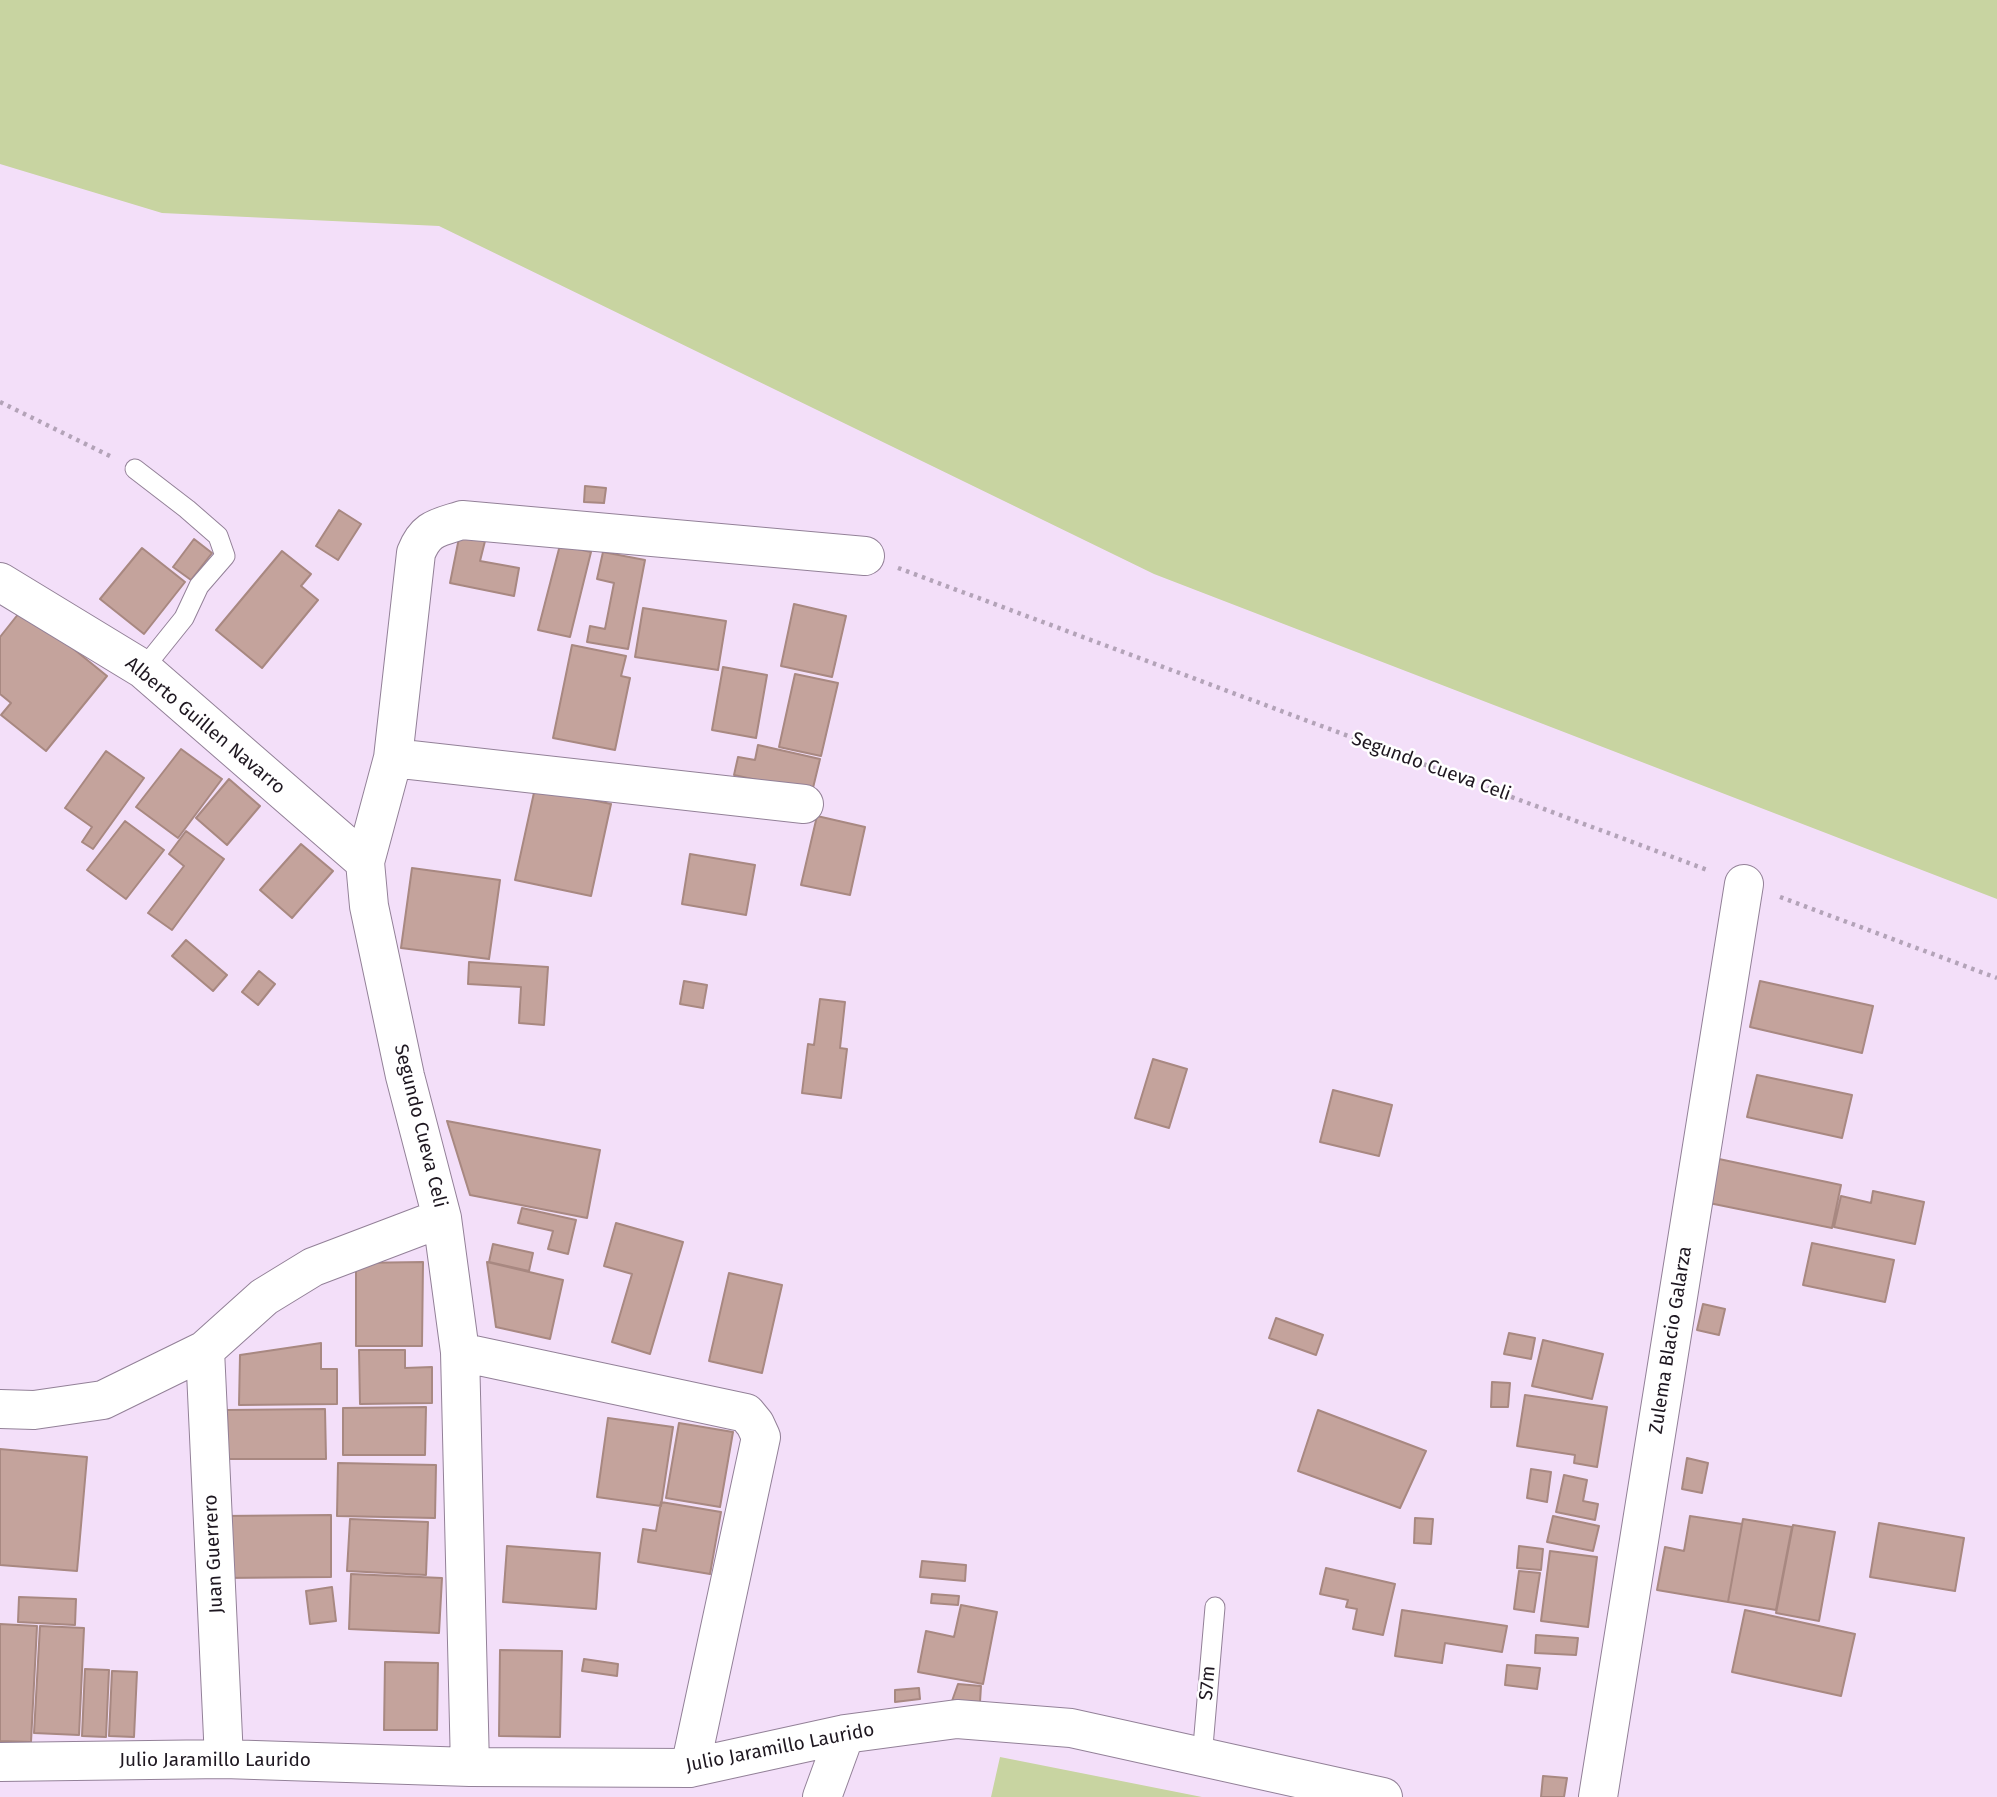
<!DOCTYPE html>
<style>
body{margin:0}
canvas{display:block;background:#f3dff9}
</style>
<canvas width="1997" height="1797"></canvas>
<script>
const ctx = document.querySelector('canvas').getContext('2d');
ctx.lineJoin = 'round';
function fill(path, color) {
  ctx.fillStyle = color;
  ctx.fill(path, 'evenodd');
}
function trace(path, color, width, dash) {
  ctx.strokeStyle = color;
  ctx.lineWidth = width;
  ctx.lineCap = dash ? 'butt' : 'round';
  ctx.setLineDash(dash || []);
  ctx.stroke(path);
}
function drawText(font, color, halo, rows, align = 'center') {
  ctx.font = font + ' "Fira Sans",sans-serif';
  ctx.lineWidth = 5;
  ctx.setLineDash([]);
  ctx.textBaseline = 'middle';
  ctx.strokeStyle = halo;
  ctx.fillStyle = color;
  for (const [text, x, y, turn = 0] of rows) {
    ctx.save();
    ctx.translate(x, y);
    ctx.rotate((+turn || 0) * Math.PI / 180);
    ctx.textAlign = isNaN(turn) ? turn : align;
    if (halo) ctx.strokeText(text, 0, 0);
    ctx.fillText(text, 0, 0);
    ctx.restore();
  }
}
fill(new Path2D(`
 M0,0H1997V899L1154,574L439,226L162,213L0,164Z
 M1000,1757L1202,1797H991Z`), '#c8d4a1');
const building = new Path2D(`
 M585,486L606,488L604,503L584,502Z
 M339,510L361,524L338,560L316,546Z
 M460,533L486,537L480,561L519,568L514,596L450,583Z
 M194,539L212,553L191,580L173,567Z
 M560,545L591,552L570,637L538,630Z
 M142,548L185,582L144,634L100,599Z
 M282,551L311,574L301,586L318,600L262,668L216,630Z
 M603,552L645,560L628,649L587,642L590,626L605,629L614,583L597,579Z
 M794,604L846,616L832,677L781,666Z
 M23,608L107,676L46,751L1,715L11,703L0,694V637Z
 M643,608L726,621L718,670L635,657Z
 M572,645L626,656L621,676L630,678L615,750L553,738Z
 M723,667L767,675L756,738L712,730Z
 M795,674L838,683L821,756L779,747Z
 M758,745L820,759L812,792L734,775L738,757L755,760Z
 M181,749L222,779L178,838L136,807Z
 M106,751L144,778L93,849L82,842L92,827L65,808Z
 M229,779L260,806L227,845L196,818Z
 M535,788L611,804L591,896L515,880Z
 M817,816L865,827L850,895L801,885Z
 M125,821L164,850L126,899L87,870Z
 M186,831L224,859L172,930L148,913L184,866L169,854Z
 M301,844L333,871L292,918L260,890Z
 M690,854L755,865L746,915L682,904Z
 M412,868L500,880L489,959L401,948Z
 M186,940L227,975L213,991L172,956Z
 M469,962L548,967L544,1025L519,1023L521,987L468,984Z
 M259,971L275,984L258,1005L242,992Z
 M684,981L707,985L703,1008L680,1004Z
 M1760,981L1873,1006L1862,1053L1750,1027Z
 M820,999L845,1002L840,1048L847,1049L841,1098L802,1093L808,1044L814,1045Z
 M1153,1059L1187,1069L1169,1128L1135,1118Z
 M1757,1075L1852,1095L1842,1138L1747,1117Z
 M1333,1090L1392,1105L1379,1156L1320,1142Z
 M447,1121L600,1150L587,1218L470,1195Z
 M1719,1159L1841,1185L1832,1228L1709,1203Z
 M1873,1191L1924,1202L1915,1244L1834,1227L1841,1196L1871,1203Z
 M522,1208L576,1220L568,1254L548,1249L553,1231L518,1223Z
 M616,1223L683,1242L650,1354L612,1342L632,1274L604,1266Z
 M1812,1243L1894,1260L1885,1302L1803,1285Z
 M493,1244L533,1253L529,1271L489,1262Z
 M423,1262L422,1346H356V1263Z
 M487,1262L563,1280L550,1339L496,1327Z
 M729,1273L782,1285L762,1373L709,1361Z
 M1703,1304L1725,1309L1719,1335L1697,1330Z
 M1276,1318L1323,1335L1316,1355L1269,1338Z
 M1509,1333L1535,1338L1531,1359L1504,1354Z
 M1543,1340L1603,1354L1592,1399L1532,1386Z
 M321,1343V1369H337V1404L239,1405L240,1355Z
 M359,1350H405V1368L432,1367V1403L360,1404Z
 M1492,1382L1510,1383L1508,1407H1491Z
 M1525,1395L1607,1407L1597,1467L1574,1463L1575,1455L1517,1446Z
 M426,1407L425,1455H343V1408Z
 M325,1409L326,1459H228L227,1410Z
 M1318,1410L1426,1451L1400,1508L1298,1471Z
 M608,1418L673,1427L661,1506L597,1497Z
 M679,1423L733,1432L720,1507L666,1498Z
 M0,1449L87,1457L77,1571L0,1565Z
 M1687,1458L1708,1463L1702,1493L1682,1489Z
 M338,1463L436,1465L435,1518L337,1516Z
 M1531,1469L1551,1472L1547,1502L1527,1498Z
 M1564,1475L1587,1480L1583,1501L1598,1504L1595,1520L1556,1512Z
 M661,1502L721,1512L710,1574L638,1562L643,1529L656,1531Z
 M331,1515V1577L221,1578V1516Z
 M1553,1516L1599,1526L1593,1551L1547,1542Z
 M1690,1516L1742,1524L1728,1602L1657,1590L1665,1547L1684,1551Z
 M1415,1518L1433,1519L1431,1544L1414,1543Z
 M350,1519L428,1522L426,1575L347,1571Z
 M1743,1519L1792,1527L1776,1610L1728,1602Z
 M1879,1523L1964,1538L1955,1591L1870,1577Z
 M1793,1525L1835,1532L1819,1621L1776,1613Z
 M507,1546L600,1553L596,1609L503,1602Z
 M1519,1546L1543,1549L1541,1570L1517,1568Z
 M1550,1551L1597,1557L1588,1627L1541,1621Z
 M922,1561L966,1565L965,1581L920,1577Z
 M1326,1568L1395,1584L1383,1635L1353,1629L1357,1609L1346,1607L1348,1600L1320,1594Z
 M1519,1571L1540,1573L1534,1612L1514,1609Z
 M351,1574L442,1578L439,1633L349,1629Z
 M332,1587L336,1621L310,1624L306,1591Z
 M932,1594L959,1596L958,1605L931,1603Z
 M19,1597L76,1599L75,1625L18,1622Z
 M961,1605L997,1612L983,1684L918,1672L926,1631L954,1637Z
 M1402,1610L1507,1626L1502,1652L1445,1643L1442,1663L1395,1656Z
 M1745,1610L1855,1634L1841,1696L1732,1672Z
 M0,1624L37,1626L31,1742L0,1741Z
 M40,1626L84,1628L79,1735L34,1733Z
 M1536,1635L1578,1638L1576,1655L1535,1653Z
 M500,1650L562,1651L560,1737L499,1736Z
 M584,1659L618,1664L617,1676L582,1671Z
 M385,1662L438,1663L437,1730H384Z
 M1507,1665L1540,1668L1537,1689L1505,1685Z
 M85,1669L109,1670L106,1737L82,1736Z
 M112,1671L137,1672L134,1737L109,1736Z
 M958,1684L981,1686L980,1702L952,1701Z
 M919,1688L920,1699L895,1702V1690Z
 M1543,1776L1567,1778L1564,1797H1541Z`);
fill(building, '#c4a39c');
trace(building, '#a88881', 2);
const service = new Path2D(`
 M135,469L187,509L218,536L225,556L199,586L184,618L143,669
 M1202,1758L1215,1607`);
const minor = new Path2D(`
 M0,582L143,669L365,862
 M393,758L804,804
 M205,1350L224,1759
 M460,1352L746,1413L755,1424L761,1437L690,1768
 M0,1409L34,1410L103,1400L205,1350L264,1297L313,1267L442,1218
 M0,1762L224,1759L470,1767L690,1768L845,1734L957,1719L1071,1728L1383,1797
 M470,1767L460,1352L442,1218L405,1076L369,906L365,862L393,758L416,553C426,528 437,528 462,520L865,556
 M822,1797L845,1734
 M1598,1797L1744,884`);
trace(service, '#938198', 21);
trace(minor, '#938198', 40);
trace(new Path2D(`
 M0,402L112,457
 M898,568L1710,871
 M1780,897L1997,978`), '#b3a3b8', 4.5, [3.5, 5]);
trace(service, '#fff', 19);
trace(minor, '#fff', 38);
drawText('19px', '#1e1720', '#fff', [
 ["Alberto Guillen Navarro",205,726,40],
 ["Segundo Cueva Celi",1431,767,20],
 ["Segundo Cueva Celi",420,1126,76],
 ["Zulema Blacio Galarza",1671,1340,-81],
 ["Juan Guerrero",214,1554,-93],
 ["S7m",1208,1683,-85],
 ["Julio Jaramillo Laurido",780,1748,-11],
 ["Julio Jaramillo Laurido",215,1761]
]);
</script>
